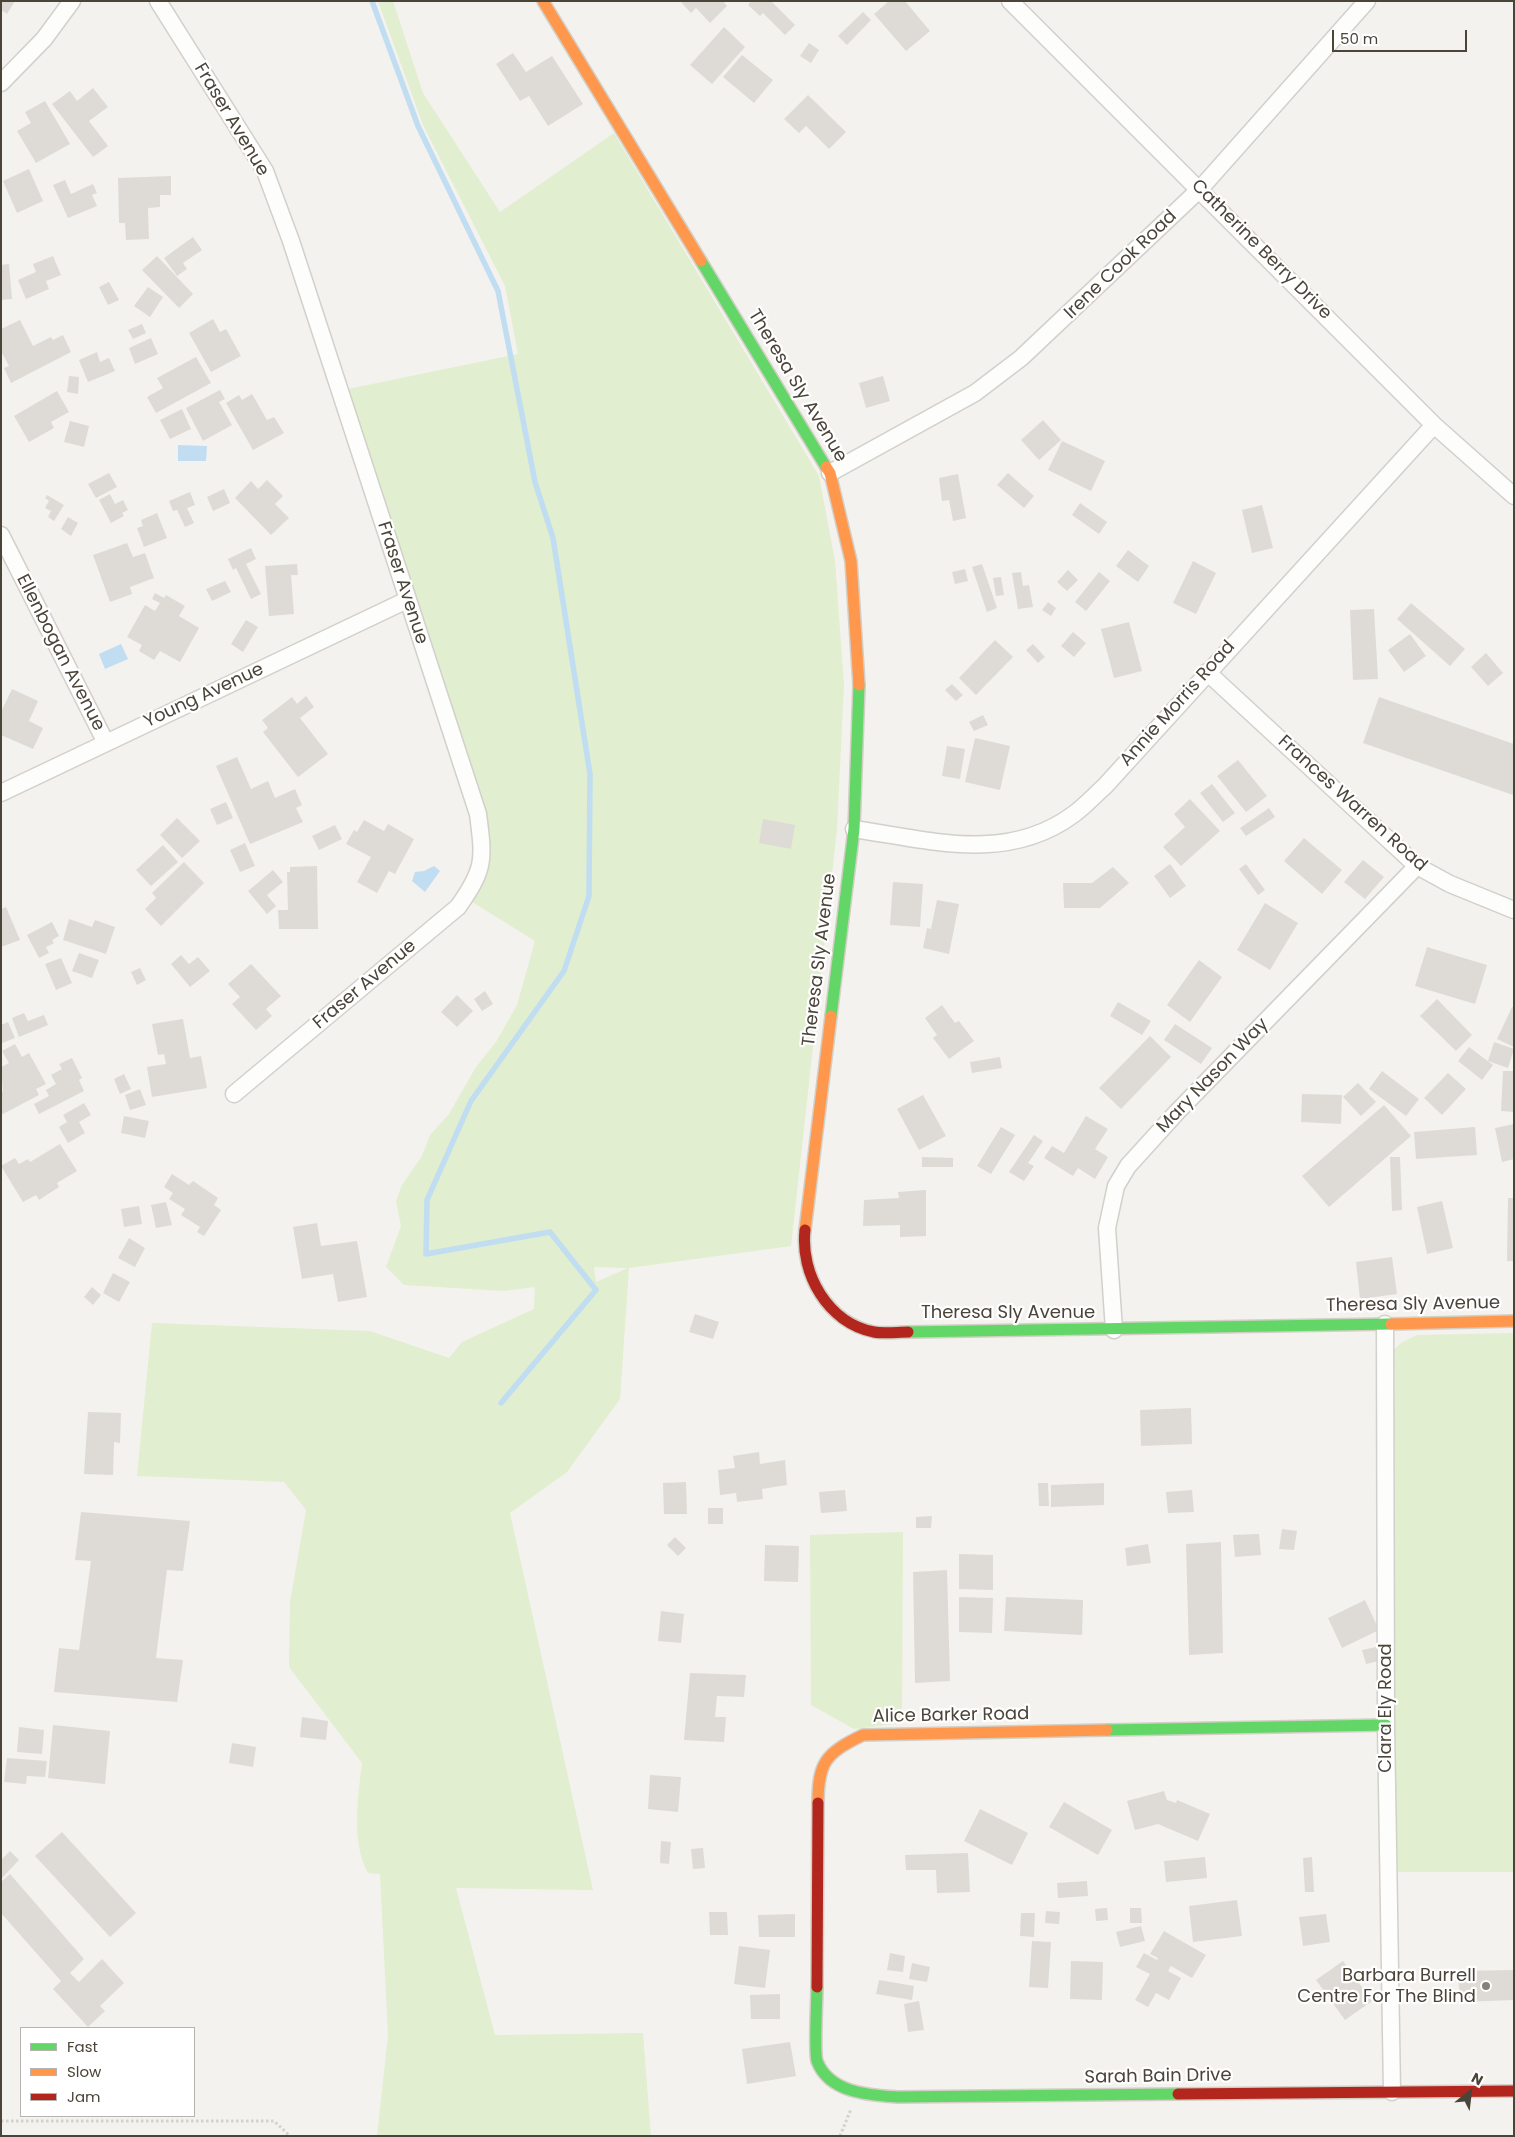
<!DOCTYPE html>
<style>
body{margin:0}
#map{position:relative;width:1515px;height:2137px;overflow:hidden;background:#f4f2ee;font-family:Poppins,sans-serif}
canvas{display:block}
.frame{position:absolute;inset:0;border:2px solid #4b4439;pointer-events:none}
.legend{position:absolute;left:20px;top:2027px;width:175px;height:90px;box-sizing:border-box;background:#fff;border:1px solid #b7b4b0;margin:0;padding:6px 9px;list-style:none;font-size:15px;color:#4b4439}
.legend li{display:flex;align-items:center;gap:10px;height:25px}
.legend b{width:25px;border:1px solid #b7b4b0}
.north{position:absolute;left:1445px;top:2067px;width:50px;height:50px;-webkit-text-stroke:4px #fff;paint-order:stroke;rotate:29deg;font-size:14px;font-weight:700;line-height:20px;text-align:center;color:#4b4439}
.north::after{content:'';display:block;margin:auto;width:18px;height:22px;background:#4b4439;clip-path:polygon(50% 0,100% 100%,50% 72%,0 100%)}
.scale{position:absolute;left:1332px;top:30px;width:135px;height:22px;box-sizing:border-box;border:2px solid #4b4439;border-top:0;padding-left:6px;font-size:15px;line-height:18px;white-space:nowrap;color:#4b4439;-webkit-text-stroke:4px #fff;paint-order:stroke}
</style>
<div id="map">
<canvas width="1515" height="2137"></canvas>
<div class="frame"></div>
<ul class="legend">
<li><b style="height:6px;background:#63d668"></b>Fast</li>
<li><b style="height:6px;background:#ff974d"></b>Slow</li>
<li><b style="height:6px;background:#b3261e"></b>Jam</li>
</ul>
<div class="north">N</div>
<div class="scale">50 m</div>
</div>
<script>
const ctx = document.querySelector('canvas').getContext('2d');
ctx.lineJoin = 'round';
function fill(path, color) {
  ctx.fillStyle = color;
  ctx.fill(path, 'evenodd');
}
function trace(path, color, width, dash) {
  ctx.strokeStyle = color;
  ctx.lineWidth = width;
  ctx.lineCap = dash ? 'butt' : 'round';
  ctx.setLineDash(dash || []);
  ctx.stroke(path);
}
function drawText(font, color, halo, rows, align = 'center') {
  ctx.font = font + ' Poppins,sans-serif';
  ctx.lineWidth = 4.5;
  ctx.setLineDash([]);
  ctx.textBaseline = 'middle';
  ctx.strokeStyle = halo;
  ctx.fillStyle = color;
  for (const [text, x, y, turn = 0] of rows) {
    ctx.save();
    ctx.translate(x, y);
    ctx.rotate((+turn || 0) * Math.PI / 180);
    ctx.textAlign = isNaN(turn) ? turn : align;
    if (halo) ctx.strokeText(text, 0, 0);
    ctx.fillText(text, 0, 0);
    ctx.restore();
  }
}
fill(new Path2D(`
 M378,1H393L423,93L500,212L614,133L819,476L835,561L844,685L837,829L791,1246L629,1268L620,1399L567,1472L510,1513L593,1890L456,1888L495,2035L643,2033L651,2136H377L388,2035L380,1874L368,1873C351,1842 358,1797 362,1763L289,1667L290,1602L306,1510L284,1482L137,1476L152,1323L370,1331L449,1358L462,1342L534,1309L535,1287L504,1291L404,1285L386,1267L401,1226L396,1201L402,1185L422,1156L430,1135L449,1114L476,1067L496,1042L517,1005L535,941L469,900L488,854L343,390L518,354L505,286L423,125ZM594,1267L627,1268H628L596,1282Z
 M1514,1333V1872H1389V1354L1401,1343L1417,1335Z
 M903,1532L902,1723L854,1729L811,1705L810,1535Z`), '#e1eecf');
fill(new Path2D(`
 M178,445L207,446L206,461H178Z
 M121,644L128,659L105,669L99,654Z
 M434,866L440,871L425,892L412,881L415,872L424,871Z`), '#c0ddf1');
trace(new Path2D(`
 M372,1L418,126L498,291L535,482L553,538L590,774L589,896L564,971L471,1101L427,1200L426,1254L550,1232L596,1290L501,1403`), '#c0ddf1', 5.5);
fill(new Path2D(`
 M1,1H15L7,14L1,10Z
 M680,1H723L727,6L710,23L696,8L691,13Z
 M751,1H771L795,25L785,35L763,13L760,16L748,5Z
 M889,1H905L930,31L906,51L874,14Z
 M863,12L871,20L847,45L838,36Z
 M724,27L745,47L712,84L690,65Z
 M809,43L819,50L811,63L800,56Z
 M513,53L526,72L552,56L583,104L548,126L529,96L520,101L496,64Z
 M742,55L773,80L754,103L723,77Z
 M93,88L108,107L89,121L108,146L93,157L52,104L70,91L77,101Z
 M808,95L846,132L829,149L806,126L799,133L784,119Z
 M45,101L70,144L36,163L17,131L31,123L25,112Z
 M29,169L43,201L17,213L3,181Z
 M171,176V195H160V207L148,208L149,239L126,240L125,223H119L118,178Z
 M65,180L71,194L93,184L97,193L92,195L97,206L68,218L53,185Z
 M193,237L202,250L183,263L187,269L177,276L164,258Z
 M53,256L61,275L46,281L49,289L26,299L18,280L36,272L33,264Z
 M157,256L193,294L179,308L142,270Z
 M9,264L12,299L1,300V265Z
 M109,282L119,300L108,305L99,287Z
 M148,287L163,297L150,317L134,306Z
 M213,319L220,332L226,329L241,356L211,372L189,333Z
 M20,320L33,346L51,337L53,340L63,335L71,352L11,383L4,368L9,366L1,351V329Z
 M142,324L146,333L133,339L128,330Z
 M151,338L158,354L135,364L129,348Z
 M97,352L100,362L109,358L115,371L88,382L79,360Z
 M196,357L211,383L156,413L147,397L163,388L157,378Z
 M69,376L79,377L78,394L67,392Z
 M883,376L890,401L866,408L859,383Z
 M220,390L225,399L219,402L232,425L203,441L186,408Z
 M57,391L69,412L51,422L54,428L29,442L14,416Z
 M252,394L267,420L274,417L284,433L253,450L226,403L239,395L242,400Z
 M182,409L191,429L170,439L160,420Z
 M1043,420L1061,440L1039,460L1021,440Z
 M70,421L89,426L84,447L64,442Z
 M1062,441L1105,461L1091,491L1048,470Z
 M109,473L117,487L96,498L88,484Z
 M1008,473L1034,496L1024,508L997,485Z
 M958,474L966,518L953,521L949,500L942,501L939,478Z
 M267,480L283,496L275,504L289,518L271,535L235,498L251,481L258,489Z
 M224,489L230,503L213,511L207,497Z
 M190,492L195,505L187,508L194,523L185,527L177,510L173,511L169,501Z
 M110,494L115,504L123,500L128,510L122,513L124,516L111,523L99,500Z
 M47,495L64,505L54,521L48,517L51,511L45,508L49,501L45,498Z
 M1080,503L1107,522L1099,534L1072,515Z
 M1262,505L1273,548L1252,553L1242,510Z
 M157,513L167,538L144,547L137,528L143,526L141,520Z
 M68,517L78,523L71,536L61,529Z
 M127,543L133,557L145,553L154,578L130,587L132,594L110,602L93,555Z
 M251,548L256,559L246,564L261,594L251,599L236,568L233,570L228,559Z
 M1128,550L1149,566L1138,582L1116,566Z
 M1193,561L1216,573L1196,614L1173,603Z
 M297,564L298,575H291L294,614L269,616L265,566Z
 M982,564L997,608L987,612L972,567Z
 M965,569L968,581L955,584L952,572Z
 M1068,570L1078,580L1067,591L1057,582Z
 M1021,572L1023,586L1029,585L1033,607L1018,609L1012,573Z
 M1099,572L1110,581L1086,611L1075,602Z
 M1001,577L1004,595L996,596L993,578Z
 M225,581L231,592L212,601L206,589Z
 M155,593L164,598L166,595L185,606L179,616L199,628L180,662L160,651L154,660L139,651L142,645L127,637L145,605L155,611L160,603L152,599Z
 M1048,602L1056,608L1051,616L1042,610Z
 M1411,603L1465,649L1450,666L1397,619Z
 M1374,609L1378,679L1353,680L1350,610Z
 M246,620L258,627L243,652L231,644Z
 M1129,622L1142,671L1114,678L1101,629Z
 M1073,632L1086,643L1074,657L1061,646Z
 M1410,634L1426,656L1404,672L1388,650Z
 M995,640L1013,657L976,695L959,678Z
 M1033,644L1045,657L1038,663L1026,650Z
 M1486,653L1503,673L1488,686L1471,667Z
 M952,684L963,695L956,701L945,690Z
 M12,689L38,701L29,721L43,728L33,749L1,735V712Z
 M306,696L314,707L300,718L328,754L298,777L263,732L268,728L262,720L292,697L297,704Z
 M1379,697L1514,744L1513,795L1363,743Z
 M983,715L988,725L974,731L969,722Z
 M975,738L1010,746L1000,790L965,782Z
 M947,746L965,749L960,779L942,776Z
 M237,757L251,789L268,781L275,798L295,789L302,805L296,808L303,822L250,844L216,766Z
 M1238,760L1267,796L1246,812L1217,776Z
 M1212,784L1235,813L1223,822L1200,793Z
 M1190,799L1220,831L1181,866L1163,847L1185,827L1174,814Z
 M226,802L233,818L217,825L210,809Z
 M1269,808L1275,817L1246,836L1240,828Z
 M177,818L200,841L182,858L160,835Z
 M763,819L795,825L791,849L759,843Z
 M364,820L384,831L388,824L414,839L395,874L389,871L377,893L357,882L371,857L346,844L354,830L357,832Z
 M335,825L342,839L319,850L312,836Z
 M1304,838L1342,870L1322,894L1284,861Z
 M245,843L255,866L240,872L230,850Z
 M163,845L178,862L151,886L136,870Z
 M1363,860L1384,877L1365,899L1344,882Z
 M184,862L204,883L161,926L145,909L156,898L152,893Z
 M1170,864L1186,886L1170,898L1154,876Z
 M1246,864L1265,890L1258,895L1239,869Z
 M317,866L318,929H279L278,910H288L287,872H290V867Z
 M1113,867L1129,883L1100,908H1064L1063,883H1092Z
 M273,870L283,882L267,895L276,906L267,914L248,891Z
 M893,882L923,884L920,927L890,925Z
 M937,900L959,904L949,954L923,948L927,928L931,929Z
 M1265,903L1298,923L1270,970L1237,950Z
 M6,907L20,940L1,947V909Z
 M69,919L92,927L95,920L115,927L106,954L63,940Z
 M52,922L59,936L52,940L54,943L46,947L49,953L39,958L27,935Z
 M1427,947L1487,965L1475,1004L1415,986Z
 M79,953L99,960L92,978L72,971Z
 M181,955L189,964L198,957L210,971L190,987L171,964Z
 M61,958L72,983L56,990L45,964Z
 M1199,960L1222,977L1190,1022L1167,1005Z
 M251,964L281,996L266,1009L272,1016L256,1030L232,1004L240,997L228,984Z
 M140,968L146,980L137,985L131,972Z
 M485,991L493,1004L482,1011L474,999Z
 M457,995L473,1011L457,1027L441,1012Z
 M1437,999L1472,1035L1456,1051L1420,1016Z
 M1118,1002L1151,1021L1142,1035L1110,1016Z
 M942,1005L955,1023L959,1021L974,1041L949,1059L933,1038L937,1035L925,1018Z
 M1512,1007H1514V1047L1497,1039Z
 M24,1013L28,1021L44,1015L48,1025L19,1037L12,1018Z
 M183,1019L190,1058L201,1056L207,1088L152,1097L147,1067L166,1064L164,1054L158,1055L152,1024Z
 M8,1022L15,1038L2,1043L1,1025Z
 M1175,1024L1212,1048L1201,1064L1164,1040Z
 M1150,1036L1171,1057L1121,1109L1099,1088Z
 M1494,1042L1514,1049L1508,1068L1488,1061Z
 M15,1044L22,1057L29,1053L46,1084L36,1089L39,1095L1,1115V1092L3,1091L1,1067L9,1063L2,1051Z
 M1469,1047L1493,1065L1482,1080L1458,1061Z
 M1000,1057L1002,1068L972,1073L970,1062Z
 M72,1058L82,1078L79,1080L84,1091L39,1114L34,1104L49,1096L46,1090L56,1084L51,1075L62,1069L59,1064Z
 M1382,1071L1419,1099L1406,1116L1369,1089Z
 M1503,1071H1514V1112L1501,1111Z
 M1448,1073L1466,1089L1442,1115L1424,1098Z
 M124,1074L131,1089L120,1094L114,1079Z
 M1358,1083L1376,1102L1361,1116L1343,1097Z
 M140,1089L146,1105L130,1110L125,1095Z
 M1302,1094L1342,1095L1341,1124L1301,1122Z
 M923,1095L946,1136L919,1150L897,1109Z
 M84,1103L91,1115L79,1122L85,1133L68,1143L59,1127L67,1122L63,1115Z
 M1384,1105L1411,1136L1329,1207L1302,1176Z
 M124,1116L149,1121L145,1138L121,1133Z
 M1086,1116L1108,1129L1095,1149L1108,1157L1095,1179L1078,1168L1073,1176L1044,1158L1052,1146L1064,1153Z
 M1514,1124V1159L1502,1162L1495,1128Z
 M1001,1127L1015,1135L991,1174L977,1166Z
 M1475,1127L1477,1155L1416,1159L1414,1132Z
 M1034,1135L1043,1141L1028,1163L1034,1166L1024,1181L1009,1172Z
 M60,1144L77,1171L57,1183L59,1187L39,1200L36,1195L23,1202L1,1166L15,1158L19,1164L28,1159L30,1162Z
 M922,1157L953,1158V1167H922Z
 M1390,1157H1400L1402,1210L1392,1211Z
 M172,1174L189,1185L193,1181L218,1198L214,1205L221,1210L204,1236L197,1232L200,1227L181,1215L185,1209L169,1199L173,1193L164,1187Z
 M926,1190V1236L900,1237V1225L863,1226L864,1200L899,1198L898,1192Z
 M1508,1198H1514V1261H1507Z
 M1442,1201L1453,1248L1427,1254L1417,1207Z
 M166,1202L172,1225L156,1228L151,1205Z
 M139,1206L142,1224L124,1227L121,1209Z
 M317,1223L321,1246L357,1241L367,1297L338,1302L333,1274L302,1279L293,1227Z
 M129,1238L145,1248L135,1267L118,1258Z
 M1392,1257L1397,1294L1360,1299L1356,1262Z
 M113,1273L130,1282L119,1302L103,1293Z
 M92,1287L101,1295L93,1305L84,1297Z
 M695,1314L719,1322L713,1339L689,1332Z
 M1191,1408L1192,1444L1141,1446L1140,1410Z
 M88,1412L121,1413L120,1443L114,1442L113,1475L84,1474Z
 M759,1452L760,1464L785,1460L787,1485L762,1489L763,1499L737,1502L736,1493L720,1495L718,1470L735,1468L733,1456Z
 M686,1482L687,1514H664L663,1483Z
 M1038,1483H1048L1049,1506H1039Z
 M1104,1483V1505L1051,1507V1485Z
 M845,1490L847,1511L821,1513L819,1492Z
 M1192,1490L1194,1512L1168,1513L1166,1492Z
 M708,1508H723V1524H708Z
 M81,1512L190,1521L183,1571L167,1570L156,1658L183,1660L177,1702L54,1692L59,1648L79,1650L91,1561L75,1560Z
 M932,1516L931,1528H916V1517Z
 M1282,1529L1297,1531L1294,1550L1279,1549Z
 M1259,1534L1261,1555L1235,1557L1233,1535Z
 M675,1537L686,1548L678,1556L667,1545Z
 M1221,1542L1223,1653L1189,1655L1186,1544Z
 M1148,1544L1151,1563L1127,1566L1125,1548Z
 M765,1545L799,1546L798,1582L764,1581Z
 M959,1554L993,1555V1590L959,1589Z
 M947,1570L950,1681L915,1683L913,1572Z
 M959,1597L993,1598L992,1633L959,1632Z
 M1006,1597L1083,1600L1082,1635L1004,1631Z
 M1365,1600L1379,1630L1342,1648L1328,1618Z
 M661,1611L684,1614L681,1643L658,1641Z
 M1376,1647L1379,1661L1366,1664L1362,1650Z
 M690,1673L746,1675L744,1697L717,1696L715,1717H726L724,1742L684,1740Z
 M302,1717L328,1721L326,1740L300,1737Z
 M53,1725L110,1731L105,1784L48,1778Z
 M19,1727L44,1730L42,1754L17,1752Z
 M232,1743L256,1747L253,1767L229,1763Z
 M7,1758L47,1761L45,1777L27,1776L26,1784L4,1782Z
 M650,1775L681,1777L678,1812L648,1809Z
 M1164,1791L1167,1800L1176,1803L1177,1800L1210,1814L1198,1841L1158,1824L1135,1830L1127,1801Z
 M1064,1802L1112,1830L1098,1855L1049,1827Z
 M980,1809L1028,1833L1012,1865L964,1841Z
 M62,1832L136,1913L110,1937L35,1856Z
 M661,1841L671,1842L669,1864L660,1863Z
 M703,1848L705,1868L693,1869L691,1849Z
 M10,1851L19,1860L1,1879V1860Z
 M968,1853L970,1892L937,1893L936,1870H906L905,1855Z
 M1205,1857L1207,1878L1166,1882L1164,1861Z
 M1312,1857L1314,1892H1305L1303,1858Z
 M10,1874L84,1959L70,1973L79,1982L102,1959L124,1983L100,2006L105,2011L88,2027L53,1989L61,1981L1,1913V1882Z
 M1087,1881L1088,1896L1058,1898L1057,1883Z
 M1237,1900L1242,1936L1193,1942L1189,1906Z
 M1107,1908L1108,1920L1096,1921L1095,1909Z
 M1130,1908H1141L1142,1923H1130Z
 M1046,1911L1060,1912L1059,1924L1045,1923Z
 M709,1912H727L728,1935H710Z
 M1021,1913H1035L1034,1937L1020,1936Z
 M795,1914V1937H759L758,1915Z
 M1326,1914L1330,1942L1303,1946L1299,1917Z
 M1141,1926L1145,1941L1120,1947L1116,1932Z
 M1164,1931L1206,1955L1192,1978L1171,1966L1168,1971L1181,1978L1169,2000L1156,1993L1148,2007L1135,2000L1150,1974L1136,1967L1144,1953L1157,1960L1158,1958L1150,1954Z
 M1032,1941L1051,1942L1048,1988L1029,1987Z
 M739,1946L770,1950L765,1988L734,1984Z
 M890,1953L905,1956L903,1972L887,1970Z
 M1071,1961L1103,1962L1102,2000L1070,1999Z
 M1343,1961L1372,2001L1345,2020L1316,1980Z
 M912,1963L930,1967L927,1982L909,1979Z
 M1514,1970V2000L1460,2002L1458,1971Z
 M879,1980L914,1986L912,2000L876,1994Z
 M780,1994V2019H751L750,1995Z
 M919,2001L924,2030L908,2032L904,2004Z
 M790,2042L796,2076L747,2084L742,2049Z`), '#dedbd6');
const street = new Path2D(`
 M158,1L265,171L291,241L478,814C484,860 485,869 458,907L234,1094
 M1010,1L1434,425L1514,496
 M1,83L44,39L72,1
 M830,473L975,393L1021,358L1200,189L1367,1
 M1,535L106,743
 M1207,672L1417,866L1450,884L1514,910
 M1,793L407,600
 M854,829C929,840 1007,864 1074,814C1085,806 1095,795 1105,786L1434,425
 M1385,1324L1386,1725L1392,2092
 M1114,1330L1107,1228L1116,1186L1128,1166L1177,1112L1417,866`);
const fast = new Path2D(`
 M701,261L826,467
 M831,1016L854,829L859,685
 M908,1332L1391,1324
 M1107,1730L1386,1725
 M817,1987C817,2001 814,2051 817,2061C829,2093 869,2095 897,2097L1178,2094`);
const slow = new Path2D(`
 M543,1L701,261
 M826,467L830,473L851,561L859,685
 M805,1230L831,1016
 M1391,1324L1514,1321
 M818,1803C818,1762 826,1753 863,1735L1107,1730`);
const jam = new Path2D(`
 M805,1230C800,1274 828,1323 874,1332C884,1334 898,1332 908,1332
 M817,1987L818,1803
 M1178,2094L1514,2091`);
trace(street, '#d2d0cb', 19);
trace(fast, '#d3cfc5', 14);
trace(slow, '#d3cfc5', 14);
trace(jam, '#d3cfc5', 14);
trace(new Path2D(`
 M1,2121H274L290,2136
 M840,2136L851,2109`), '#d3d2cc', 3, [2.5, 2.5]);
trace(street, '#fdfdfc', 16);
trace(fast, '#63d668', 11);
trace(slow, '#ff974d', 11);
trace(jam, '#b3261e', 11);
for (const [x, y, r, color] of [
 [1486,1986,5,"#868178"]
]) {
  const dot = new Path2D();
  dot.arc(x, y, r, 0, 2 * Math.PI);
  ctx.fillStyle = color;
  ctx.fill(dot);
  trace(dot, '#fff', 2);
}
drawText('18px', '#4b4439', '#fff', [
 ["Fraser Avenue",231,120,59],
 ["Catherine Berry Drive",1261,250,45],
 ["Irene Cook Road",1121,265,-44],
 ["Theresa Sly Avenue",797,386,59],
 ["Fraser Avenue",402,583,72],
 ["Ellenbogan Avenue",60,653,63],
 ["Young Avenue",204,696,-25],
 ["Annie Morris Road",1178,704,-48],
 ["Frances Warren Road",1352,804,42],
 ["Theresa Sly Avenue",820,960,-83],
 ["Fraser Avenue",365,985,-40],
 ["Mary Nason Way",1213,1076,-46],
 ["Theresa Sly Avenue",1413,1305,-1],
 ["Theresa Sly Avenue",1008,1313],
 ["Clara Ely Road",1386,1708,-90],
 ["Alice Barker Road",951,1716,-1],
 ["Sarah Bain Drive",1158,2077,-1]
]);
drawText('18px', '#4b4439', '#fff', [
 ["Barbara Burrell",1476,1976],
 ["Centre For The Blind",1476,1997]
], 'right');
</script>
